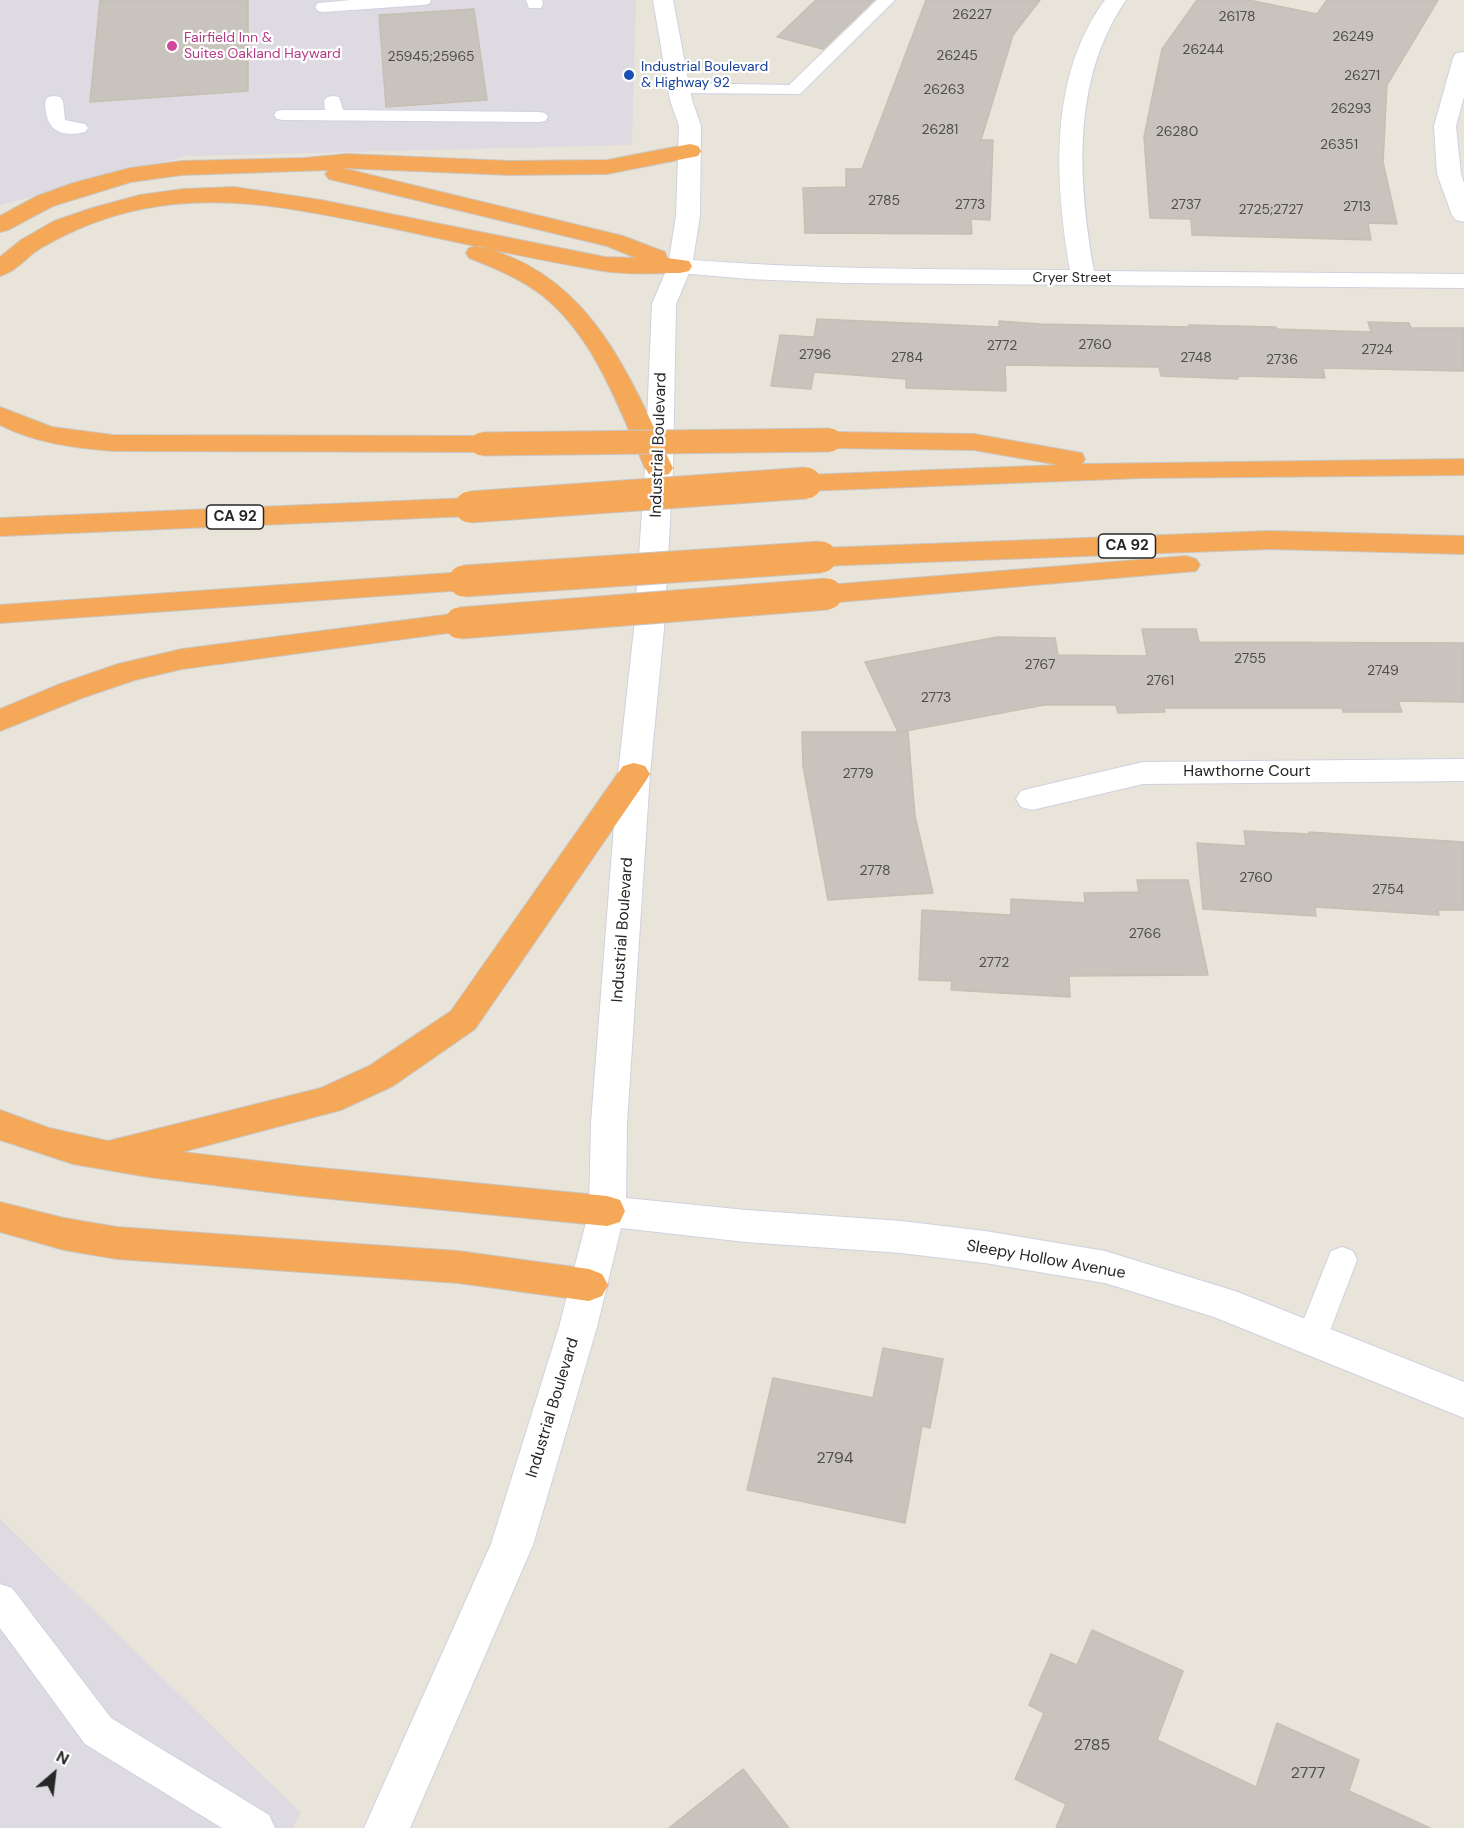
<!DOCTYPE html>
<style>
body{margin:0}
#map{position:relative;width:1464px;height:1828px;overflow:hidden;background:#e9e4d9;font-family:"DM Sans",sans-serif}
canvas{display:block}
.north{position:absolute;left:24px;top:1744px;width:60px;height:60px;-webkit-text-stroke:4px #fff;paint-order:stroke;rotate:28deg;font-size:16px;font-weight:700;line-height:24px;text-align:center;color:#272727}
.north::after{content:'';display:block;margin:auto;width:21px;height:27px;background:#272727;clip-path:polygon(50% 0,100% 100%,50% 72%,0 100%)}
</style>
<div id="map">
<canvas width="1464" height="1828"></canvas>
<div class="north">N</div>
</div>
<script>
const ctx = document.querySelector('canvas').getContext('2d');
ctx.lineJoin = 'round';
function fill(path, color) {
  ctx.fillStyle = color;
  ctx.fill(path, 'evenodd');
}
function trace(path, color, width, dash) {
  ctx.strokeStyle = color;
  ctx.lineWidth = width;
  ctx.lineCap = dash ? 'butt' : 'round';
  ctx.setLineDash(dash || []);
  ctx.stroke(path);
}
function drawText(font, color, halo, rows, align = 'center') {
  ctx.font = font + ' "DM Sans",sans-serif';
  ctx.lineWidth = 4.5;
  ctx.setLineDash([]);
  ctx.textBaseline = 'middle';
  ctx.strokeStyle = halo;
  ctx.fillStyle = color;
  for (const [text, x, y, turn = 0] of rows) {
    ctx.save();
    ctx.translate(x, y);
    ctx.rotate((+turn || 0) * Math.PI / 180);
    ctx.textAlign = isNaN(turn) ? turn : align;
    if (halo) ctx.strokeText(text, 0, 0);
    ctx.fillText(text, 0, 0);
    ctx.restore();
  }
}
fill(new Path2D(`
 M0,0H636L632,145L186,156L0,205Z
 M0,1519L301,1813L293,1828H0Z`), '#dddae2');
const building = new Path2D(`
 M100,0H248V91L90,102Z
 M816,0H874L823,49L777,37Z
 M926,0H1040L1013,35L981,140H993L990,220L971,219L972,234L805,233L803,188L846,187V169H862Z
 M1197,0H1249L1317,14L1327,0H1438L1387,85L1383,162L1397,224L1368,223L1371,240L1192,235L1191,219L1150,218L1144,137L1162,49Z
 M474,9L487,100L386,107L379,15Z
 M817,319L999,327V321L1040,324L1190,327L1189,325L1276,327L1277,329L1371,332L1368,322L1409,323L1411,328H1464V371L1323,368L1325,378L1238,376V379L1161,376L1159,367L1005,365L1006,391L906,388V379L814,372L811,389L771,386L780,335L814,337Z
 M1142,629H1196L1199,642L1464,643V702L1398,701L1402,712H1343L1342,708H1164L1165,712L1118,713L1116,705H1044L900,732H908L915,816L933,893L828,900L803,766L802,732H898L865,662L997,637L1055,638L1058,655L1147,656Z
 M1244,831L1309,834V832L1464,842V910H1438L1439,915L1315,907L1316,916L1203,909L1197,843L1246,846Z
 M1137,880H1188L1208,975L1069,976L1070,997L951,990L952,981L919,980L922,910L1011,915V899L1085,903L1084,893L1139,892Z
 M883,1348L943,1359L930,1428L922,1426L905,1523L747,1490L773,1378L873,1398Z
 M1092,1630L1183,1671L1157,1740L1256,1787L1277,1723L1359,1760L1349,1791L1430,1828H1056L1066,1804L1015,1779L1044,1713L1029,1705L1051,1654L1077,1665Z
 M743,1769L789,1828H669Z`);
fill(building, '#c8c3bc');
trace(building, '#c4c0b3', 1.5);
const lane = new Path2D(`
 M351,0H431L429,4L423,5L324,12L318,11L315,7L318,3Z
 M526,0H542L543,4L541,8H529Z
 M877,0H895L800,94L680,93L674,92L671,88L674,84L680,83L789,85Z
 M54,96L60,97L63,101L65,120L85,124L88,128L85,132C66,137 48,133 46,111C45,105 44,102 48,97Z
 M333,96L339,97L343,110L539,112L545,113L548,117L545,121L539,122L283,120L277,119L274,115L277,111L283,110H325L324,101L327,97Z
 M1342,1247L1353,1251L1357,1260L1323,1349L1312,1353L1301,1349L1296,1339L1331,1251Z
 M0,1584L12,1588L111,1718L269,1815L275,1828H222L85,1744L0,1628Z`);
const street = new Path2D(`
 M1126,0C1071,80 1078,180 1094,271L1464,274V288L846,283L749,279L680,273L671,271L668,266L671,261L680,259C810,270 939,269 1070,270C1055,182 1048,77 1105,0Z
 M1464,52V97L1456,126L1461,174L1464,183V222L1456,220L1452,215L1437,174L1434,126L1453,58L1456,53Z
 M1464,759V781L1143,784L1032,810L1021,807L1016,799L1021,791L1032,788L1143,762Z`);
const secondary = new Path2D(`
 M653,0H673L692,100L701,126L700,216L692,266L676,304L673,468L664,629L650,774L627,1123L626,1198L746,1210L901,1221L985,1231L1105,1251L1235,1291L1464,1382V1418L1214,1317L1105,1283L985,1263L901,1253L746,1242L621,1228L597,1327L533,1545L410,1828H364L491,1544L559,1327L589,1211L591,1123L618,774L634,629L645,468L652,304L668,266L676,216L679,126L670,100Z`);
const highway = new Path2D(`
 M690,144L698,146L701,151L698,156L607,174L510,175L342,168L623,236L665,252L667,258L689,261L692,266L689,271L680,273C655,273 628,275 603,271C524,258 445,239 367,223C292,208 217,193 142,209C106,216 72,230 41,248C26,257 16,272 0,276V257L21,240L54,221L92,208L140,195L183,189L234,187L321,200L605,257L636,258L607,246L329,179L325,174L329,170L182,175L131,182L53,206L8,230L0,232V216L37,196L73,183L130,168L182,161L304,158L347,154L510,161L607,160Z
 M478,246C591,274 628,373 673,468L669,474L659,476L649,474L645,468C619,408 595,338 543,296C521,279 495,268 469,258L466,253L469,248Z
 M0,407L52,427L113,435L482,436L491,438L495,444L491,450L482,452L113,451C75,448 35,443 0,425Z
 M830,432L974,434L1082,453L1085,459L1082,464L1464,459V475L1142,478L806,491L796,489L792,483L796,477L806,475L1059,465L974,450L830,448L821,446L817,440L821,434Z
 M470,498L480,501L484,507L480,513L470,516L0,536V518Z
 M1270,531L1464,536V554L1270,549L821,566L811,563L807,557L811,551L821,548Z
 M1186,556L1196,559L1200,565L1196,571L827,603L817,601L813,594L817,587L827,585Z
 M464,572L474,575L478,581L474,587L464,590L0,623V605Z
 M460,613L470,616L475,623L470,630L182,669L135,680L82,698L0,731V709L60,684L118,664L182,649Z
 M634,763L645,766L650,774L645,782L475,1029L393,1086L341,1110L182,1152L301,1166L607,1196L620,1200L625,1211L620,1222L607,1226L301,1196L148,1177L73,1164L0,1140V1110L49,1128L108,1141L321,1088L369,1066L451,1011L623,766Z
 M0,1202L64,1218L117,1227L458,1251L589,1269L602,1274L608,1285L602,1296L589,1301L458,1283L117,1259L64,1250L0,1232Z`);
trace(lane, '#cfd1e0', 2);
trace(street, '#cfd1e0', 2);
trace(secondary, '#cfd1e0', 2);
trace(highway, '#c7c7c7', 2);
fill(lane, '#fff');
fill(street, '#fff');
fill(secondary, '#fff');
fill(highway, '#f5a858');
const highwayBridgeFar1 = new Path2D(`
 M482,444L830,440`);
const highwayBridge = new Path2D(`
 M470,507L806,483
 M464,581L821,557
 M460,623L827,594`);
trace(highwayBridgeFar1, '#c7c7c7', 25, []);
trace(highwayBridge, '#c7c7c7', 33, []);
trace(highwayBridgeFar1, '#f5a858', 23);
trace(highwayBridge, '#f5a858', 31);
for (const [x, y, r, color] of [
 [172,46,6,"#d1479c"],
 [629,75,6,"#1a4fb4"]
]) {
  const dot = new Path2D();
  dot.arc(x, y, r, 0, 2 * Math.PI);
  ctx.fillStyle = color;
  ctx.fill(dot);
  trace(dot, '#fff', 2);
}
drawText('14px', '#4f4e4c', null, [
 ["26227",972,15],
 ["26178",1237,17],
 ["26249",1353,37],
 ["26244",1203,50],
 ["26245",957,56],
 ["25945;25965",431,57],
 ["26271",1362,76],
 ["26263",944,90],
 ["26293",1351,109],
 ["26281",940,130],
 ["26280",1177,132],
 ["26351",1339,145],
 ["2785",884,201],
 ["2773",970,205],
 ["2737",1186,205],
 ["2713",1357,207],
 ["2725;2727",1271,210],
 ["2760",1095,345],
 ["2772",1002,346],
 ["2724",1377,350],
 ["2796",815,355],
 ["2784",907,358],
 ["2748",1196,358],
 ["2736",1282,360],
 ["2755",1250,659],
 ["2767",1040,665],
 ["2749",1383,671],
 ["2761",1160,681],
 ["2773",936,698],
 ["2779",858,774],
 ["2778",875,871],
 ["2760",1256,878],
 ["2754",1388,890],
 ["2766",1145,934],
 ["2772",994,963]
]);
drawText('14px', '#b23c85', '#fff', [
 ["Fairfield Inn &",184,38],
 ["Suites Oakland Hayward",184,54]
], 'left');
drawText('14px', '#164399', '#fff', [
 ["Industrial Boulevard",641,67],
 ["& Highway 92",641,83]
], 'left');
drawText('14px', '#272727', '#fff', [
 ["Cryer Street",1072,278]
]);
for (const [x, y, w] of [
 [235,517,57],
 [1127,546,57]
]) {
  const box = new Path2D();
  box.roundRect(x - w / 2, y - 12, w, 24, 4.5);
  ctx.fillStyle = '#fff';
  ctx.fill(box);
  trace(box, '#272727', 1.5);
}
drawText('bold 15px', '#272727', null, [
 ["CA 92",235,517],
 ["CA 92",1127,546]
]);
drawText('16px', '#272727', '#fff', [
 ["Industrial Boulevard",659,445,-88],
 ["Hawthorne Court",1247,772],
 ["Industrial Boulevard",623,930,-86],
 ["Sleepy Hollow Avenue",1046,1260,10],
 ["Industrial Boulevard",553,1408,-73]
]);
drawText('16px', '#4f4e4c', null, [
 ["2794",835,1459],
 ["2785",1092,1746],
 ["2777",1308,1774]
]);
</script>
